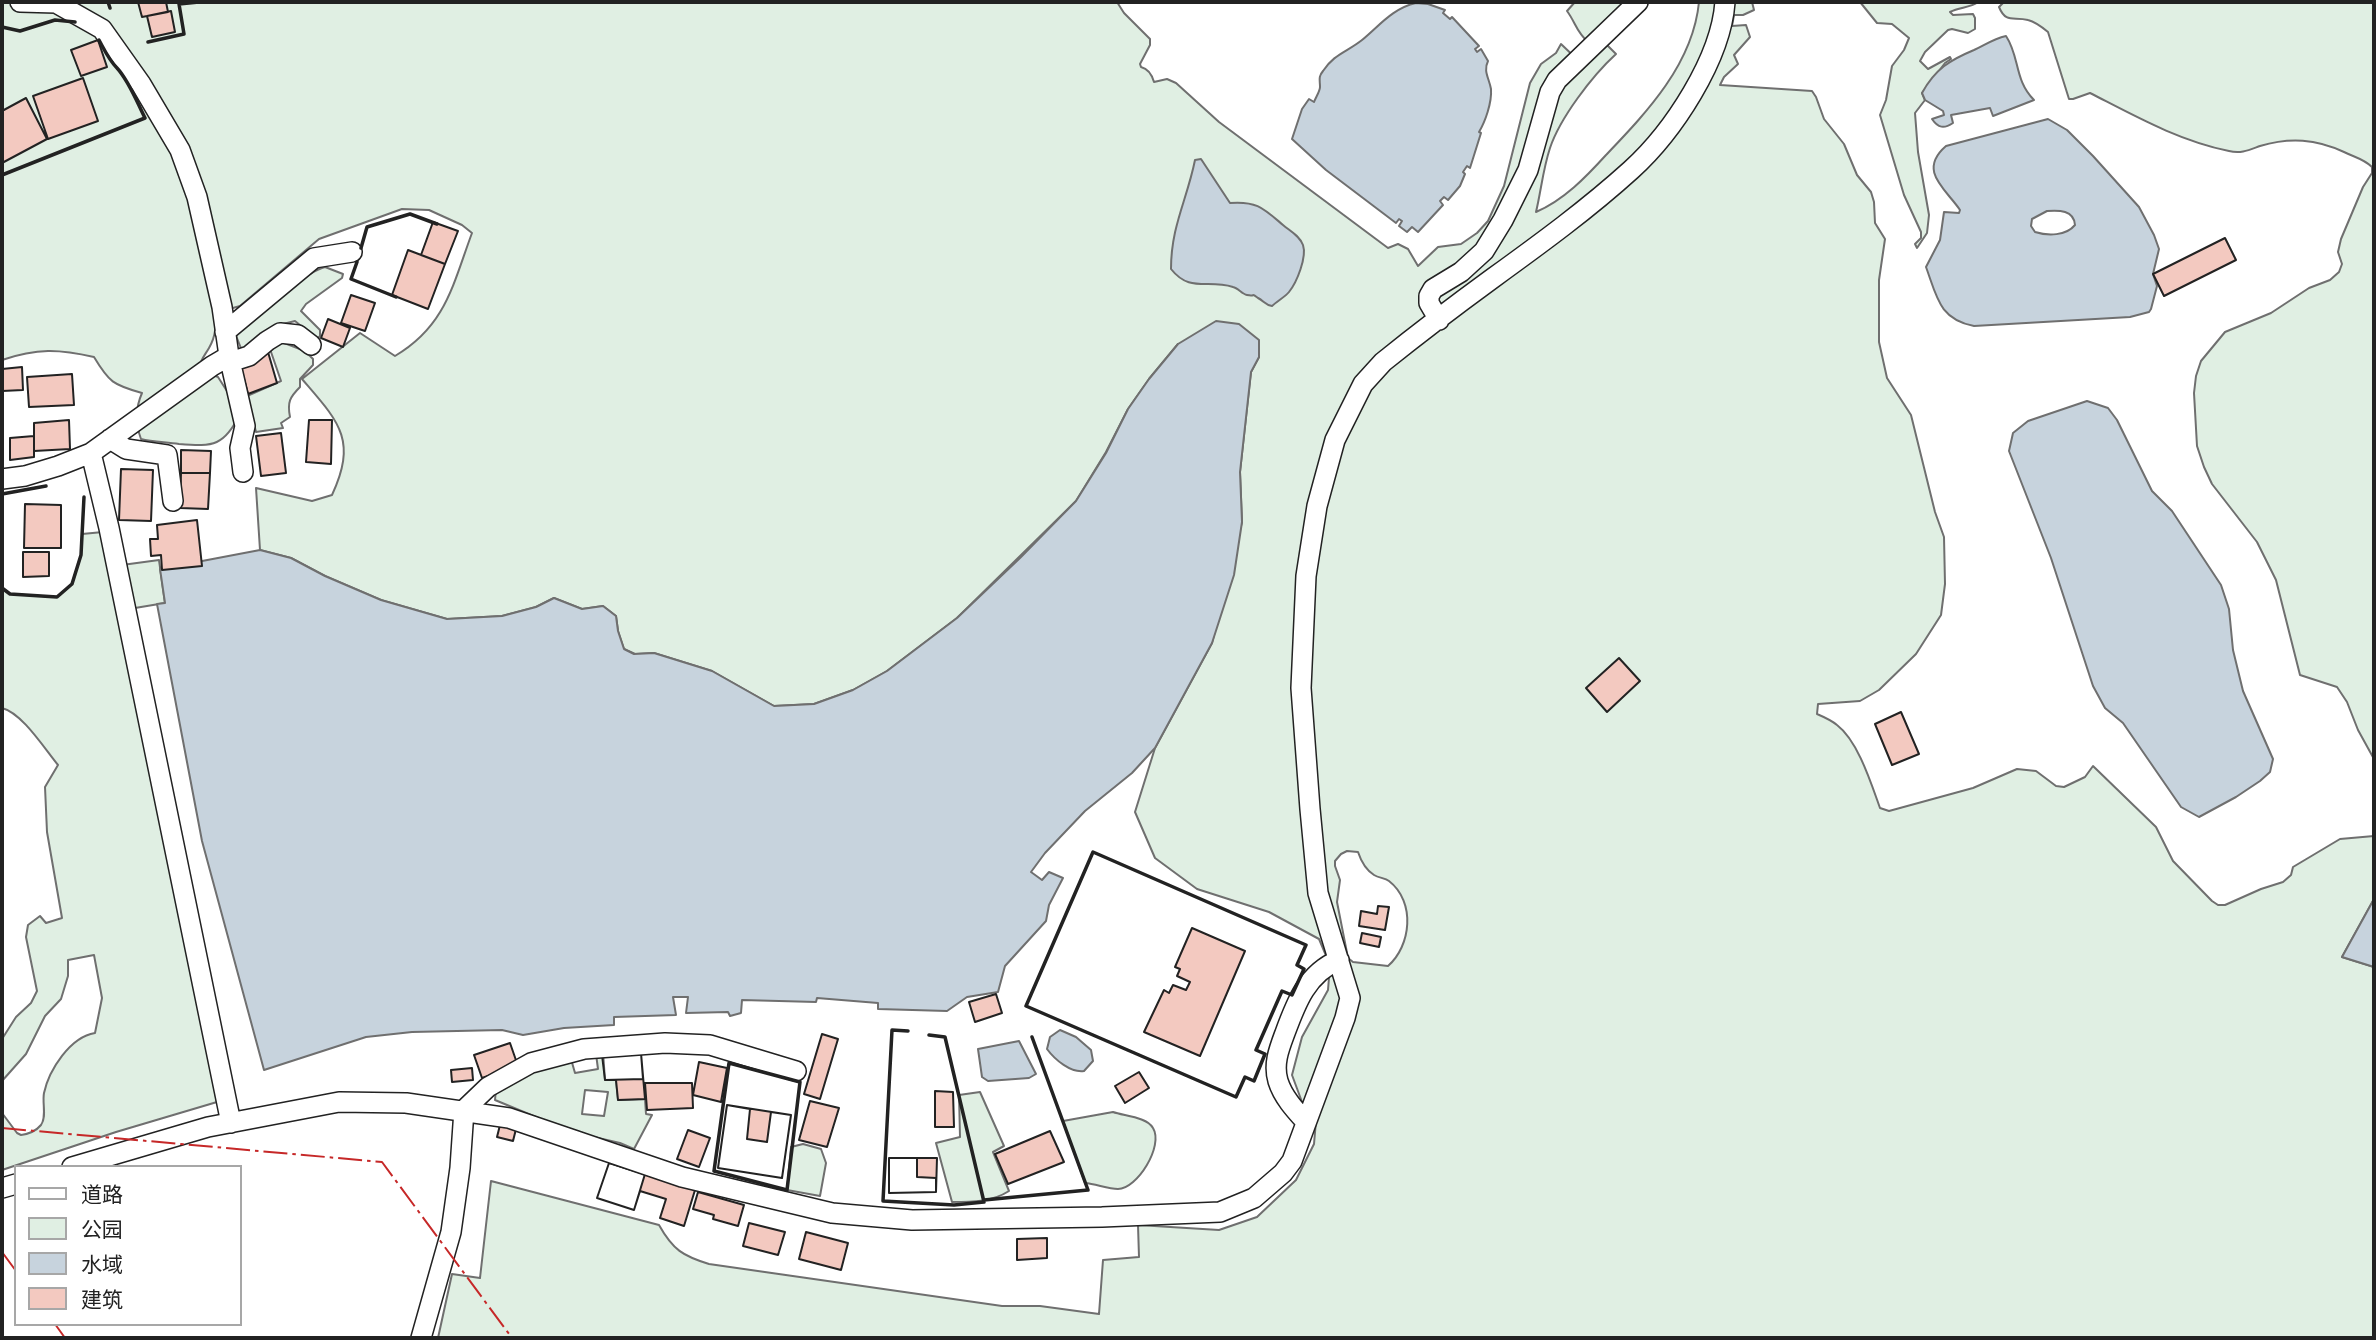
<!DOCTYPE html>
<meta charset="utf-8">
<style>
body{margin:0}
#map{position:relative;width:2376px;height:1340px;overflow:hidden;background:#fff;font-family:"Archivo Narrow","Noto Sans SC",sans-serif}
canvas{display:block}
.frame{position:absolute;inset:0;border:4px solid #222;pointer-events:none}
.legend{position:absolute;left:14px;top:1165px;width:228px;height:161px;box-sizing:border-box;background:#fff;border:2px solid #a7a7a7;margin:0;padding:9px 12px;list-style:none;font-size:21px;color:#222}
.legend li{display:flex;align-items:center;gap:14px;height:35px}
.legend b{width:35px;border:2px solid #a7a7a7}
</style>
<div id="map">
<canvas width="2376" height="1340"></canvas>
<div class="frame"></div>
<ul class="legend">
<li><b style="height:9px;background:#fff"></b>道路</li>
<li><b style="height:19px;background:#e0efe3"></b>公园</li>
<li><b style="height:19px;background:#c7d3dd"></b>水域</li>
<li><b style="height:19px;background:#f3c9c0"></b>建筑</li>
</ul>
</div>
<script>
const ctx = document.querySelector('canvas').getContext('2d');
ctx.lineJoin = 'round';
function fill(path, color) {
  ctx.fillStyle = color;
  ctx.fill(path, 'evenodd');
}
function trace(path, color, width, dash) {
  ctx.strokeStyle = color;
  ctx.lineWidth = width;
  ctx.lineCap = dash ? 'butt' : 'round';
  ctx.setLineDash(dash || []);
  ctx.stroke(path);
}
const green = new Path2D(`
 M2,2H1117L1124,13L1150,39V45L1140,64L1141,67C1149,69 1152,75 1154,82L1167,79L1176,83L1219,122L1388,248L1398,244L1408,249L1418,266L1438,247L1461,244L1477,233L1488,221L1504,186L1530,83L1541,64L1556,53L1561,44L1584,66L1606,44L1616,54C1592,76 1560,118 1550,148C1543,169 1541,191 1536,212C1564,200 1586,177 1606,155C1647,112 1693,64 1699,2H1752L1754,10L1743,15H1734L1732,26L1746,25L1750,37L1734,55L1738,64L1724,77L1720,85L1812,91L1816,97L1824,119L1844,144L1857,175L1871,192L1874,202L1875,223L1885,239L1879,280V342L1887,378L1911,415L1935,512L1944,537L1945,584L1941,615L1916,654L1879,690L1860,701L1818,704L1817,714C1824,717 1831,720 1837,725C1858,741 1871,783 1880,808L1889,811L1973,788L2017,769L2036,771L2056,786L2064,787L2085,777L2093,766L2156,827L2173,861L2212,901L2218,905H2225L2261,889L2283,882L2291,875L2293,867L2340,839L2374,836V899L2342,957L2374,967V1338H438L452,1274L480,1278L491,1181L659,1225C673,1250 683,1256 709,1264L1002,1306H1040L1099,1314L1103,1260L1139,1257L1138,1225L1219,1230L1257,1217L1296,1180L1314,1144L1316,1121L1302,1102L1292,1075L1302,1037L1328,990L1330,965L1319,939L1269,912L1197,889L1155,858L1135,812L1155,748L1212,643L1242,522L1240,472L1251,372L1259,357L1178,344L1149,379L1128,409L1106,452L1076,501L957,618L887,671L853,690L814,704L774,706L712,671L654,653L635,654L624,649L618,631L616,616L603,606L582,609L554,598L536,607L502,616L447,619L381,600L325,576L291,558L260,550L256,488L312,501L332,495C358,439 338,421 302,379L360,333L395,356C446,326 453,284 472,233L462,225L429,210L402,209L319,239L240,306L215,313C216,326 216,336 209,348C205,355 200,360 199,369L218,377L241,413C223,446 215,447 179,444C166,442 153,442 141,439C135,423 135,409 142,393C113,385 109,382 94,357C59,349 37,348 2,360ZM1347,851L1358,852C1361,861 1366,870 1374,875C1379,878 1385,878 1389,881C1416,902 1411,946 1388,966L1353,962L1348,958L1337,902L1340,880L1335,866V861L1341,854Z
 M1575,2H1634L1589,43C1576,32 1576,23 1567,11Z
 M1860,2H1978C1970,8 1960,7 1950,12L1953,15L1973,14L1975,18V29L1968,33L1952,29L1948,30L1925,52L1920,61L1928,69L1950,57L1951,59L1945,63L1922,93L1925,100L1915,113L1918,152L1929,215L1927,233L1917,248L1915,244L1921,238V232L1904,195L1880,115L1886,100L1892,66L1904,50L1909,38L1892,24L1877,23Z
 M2004,2H2374V759L2358,730L2347,702L2337,687L2300,675L2276,580L2257,542L2212,484L2204,467L2197,446L2194,393L2196,376L2201,361L2225,332L2271,313L2309,288L2330,280L2339,272L2342,264L2338,252L2341,239L2363,187L2372,173V167C2364,159 2354,157 2344,152C2316,139 2290,137 2260,146C2249,150 2241,154 2229,151C2179,141 2135,116 2090,93L2073,99H2069L2048,32C2042,27 2036,22 2028,20C2014,16 2006,24 1999,7Z
 M325,267L343,274L342,278L306,304L301,311L320,330V336L317,339L295,321L283,324L244,356L235,333C256,316 303,273 325,267Z
 M279,341L305,351L313,359V365L300,379V387C290,397 287,402 290,417L281,423L283,428L256,432L247,396L281,381L270,349Z
 M103,532L217,1102L116,1132L2,1170V1113L17,1133L21,1135C28,1134 36,1131 41,1125C47,1117 42,1103 44,1093C49,1070 70,1037 95,1033L102,998L94,955L68,960V976L61,999L45,1016L26,1054L2,1081V1039L16,1017L31,1003L37,991L26,937L28,925L40,916L46,923L62,918L47,832L45,787L58,765C44,748 22,713 2,708V588L10,594L57,597L72,584L81,555L82,534Z
 M159,560L165,603L129,609L122,565Z
 M603,1052L605,1080H616L618,1100L645,1099L646,1114L652,1115L634,1149L620,1143L572,1132L495,1100L496,1089C523,1067 569,1054 603,1052ZM596,1054L598,1069L575,1073L571,1059ZM585,1090L608,1092L604,1116L582,1114Z
 M980,1092L1004,1146L993,1152L1009,1191C992,1202 971,1202 952,1202L936,1143L960,1137L959,1095Z
 M1113,1112C1124,1116 1147,1117 1153,1128C1164,1146 1137,1189 1118,1189C1108,1189 1096,1184 1085,1183L1063,1121Z
 M803,1144L821,1149L826,1163L820,1196L787,1190L791,1147Z`);
fill(green, '#e0efe3');
trace(green, '#6f6f6f', 2);
const water = new Path2D(`
 M1416,3L1428,4L1445,10L1443,13L1450,19L1452,17L1479,46L1475,49L1477,52L1481,49L1488,61C1483,71 1489,78 1491,89C1492,103 1485,122 1479,132L1481,133L1470,168L1467,166L1463,172L1465,174L1460,186L1448,200L1444,197L1440,201L1443,205L1418,232L1412,227L1407,232L1399,226L1402,221L1399,219L1396,223L1326,170L1292,139L1302,109L1309,99L1314,102C1316,97 1320,91 1320,87C1320,80 1318,77 1323,71C1334,54 1347,52 1362,40C1379,26 1393,8 1416,3Z
 M2006,36C2020,57 2014,80 2034,100L1993,116L1990,108L1951,115L1953,123C1944,129 1938,128 1932,119L1944,115L1943,111L1925,100L1922,93C1935,69 1950,60 1974,50C1985,45 1993,39 2006,36Z
 M2048,119L2067,130L2093,156L2139,207L2154,235L2159,249L2153,274L2157,286L2151,309L2149,312L2130,317L1974,326C1939,319 1937,297 1926,267L1940,240L1944,212L1959,213L1960,210C1946,189 1917,171 1946,146ZM2047,211C2059,210 2074,210 2075,225C2066,236 2048,236 2035,232L2031,226L2032,219Z
 M1201,159L1230,203C1257,201 1263,208 1283,225C1290,231 1299,235 1303,245C1307,257 1297,282 1289,292C1285,297 1277,301 1272,306C1265,305 1264,301 1258,298C1250,292 1257,297 1247,295C1242,294 1238,288 1233,287C1207,279 1190,293 1171,269C1171,226 1187,200 1195,160Z
 M1216,321L1239,324L1259,340V357L1251,372L1240,472L1242,522L1234,575L1212,643L1155,748L1132,773L1085,811L1045,853L1031,872L1042,880L1049,872L1063,878L1049,905L1046,921L1005,966L998,992L967,997L947,1011L878,1009V1003L817,998L816,1002L742,1000L741,1013L730,1016L728,1012L686,1013L688,997H673L676,1015L614,1017V1025L564,1028L523,1035L502,1030L412,1032L366,1037L264,1070L202,841L157,604L165,603L160,569L260,550L291,558L325,576L381,600L447,619L502,616L536,607L554,598L582,609L603,606L616,616L618,631L624,649L634,654L654,653L712,671L774,706L814,704L853,690L887,671L957,618L1020,558L1076,501L1106,453L1128,409L1149,379L1178,344Z
 M2087,401L2108,408L2117,420L2152,491L2172,511L2221,585L2229,609L2233,650L2243,691L2273,759L2270,772L2260,781L2236,797L2199,817L2181,807L2123,723L2105,708L2093,686L2051,558L2009,451L2013,433L2028,421Z
 M2374,899V967L2342,957Z
 M1060,1030L1076,1037L1091,1050L1093,1061L1084,1071C1071,1073 1055,1060 1047,1049L1050,1037Z
 M1019,1041L1036,1074L1029,1078L988,1081L982,1077L978,1049Z`);
fill(water, '#c7d3dd');
trace(water, '#6f6f6f', 2);
const building = new Path2D(`
 M138,2H166L168,12L142,17Z
 M171,11L175,32L152,37L147,16Z
 M98,40L107,67L81,76L71,50Z
 M83,78L98,121L48,139L33,96Z
 M26,98L47,139L2,163V111Z
 M433,222L458,231L445,264L421,255Z
 M2225,238L2236,260L2164,296L2153,274Z
 M408,250L445,264L428,309L392,295Z
 M351,295L375,303L365,331L341,323Z
 M328,319L350,328L343,347L321,338Z
 M268,352L277,383L248,394L240,364Z
 M22,367L23,390L2,391V369Z
 M72,374L74,405L29,407L27,377Z
 M69,420L70,449L34,451V423Z
 M309,420H332L331,464L306,462Z
 M281,433L286,473L261,476L256,436Z
 M34,436V457L10,460V438Z
 M181,450L211,451L210,473H181Z
 M121,469L153,470L151,521L119,520Z
 M181,473H210L208,509L180,508Z
 M25,504L61,505V548H24Z
 M197,520L202,566L162,570L161,555L151,556L150,539H158L157,525Z
 M23,552H49V576L23,577Z
 M1619,658L1640,681L1607,712L1586,688Z
 M1901,712L1919,754L1892,765L1875,724Z
 M1378,906L1389,907L1385,930L1359,926L1361,911L1377,914Z
 M1192,928L1245,951L1200,1056L1144,1032L1164,990L1169,993L1173,985L1186,990L1190,982L1177,976L1180,969L1175,967Z
 M1362,933L1381,937L1379,947L1360,943Z
 M996,994L1002,1013L975,1022L969,1002Z
 M822,1034L838,1039L820,1099L804,1094Z
 M510,1043L518,1066L482,1078L474,1055Z
 M641,1053L645,1099L618,1100L616,1080H605L602,1055Z
 M641,1053L643,1079L605,1080L602,1055Z
 M699,1062L727,1068L721,1102L693,1095Z
 M472,1068L473,1080L452,1082L451,1070Z
 M1139,1072L1149,1088L1125,1103L1115,1086Z
 M645,1083H692L693,1108L647,1110Z
 M935,1091L953,1092L954,1127H935Z
 M810,1101L839,1108L827,1147L799,1140Z
 M727,1105L791,1115L782,1178L718,1168Z
 M727,1105L750,1109L747,1139L767,1142L771,1112L791,1115L782,1178L718,1168Z
 M500,1125L516,1129L513,1141L497,1137Z
 M688,1130L710,1138L699,1167L677,1159Z
 M1050,1131L1064,1162L1008,1184L995,1154Z
 M889,1158H937L936,1192L889,1193Z
 M889,1158H917V1177L936,1178V1192L889,1193Z
 M609,1163L695,1190L684,1226L660,1218L666,1199L640,1191L634,1210L597,1198Z
 M609,1163L645,1174L634,1210L597,1198Z
 M698,1192L744,1205L738,1226L713,1219L714,1215L693,1209Z
 M749,1223L785,1232L778,1255L743,1246Z
 M806,1232L848,1243L841,1270L799,1259Z
 M1047,1238V1258L1017,1260V1239Z`);
fill(building, '#f3c9c0');
trace(building, '#222', 2);
const minor = new Path2D(`
 M20,2L56,3L102,29L141,84L180,150L197,197L222,307L229,356L245,426L240,448L243,472
 M1439,320L1429,303V296L1433,289L1461,272L1484,251L1503,220L1528,170L1550,92L1557,80L1638,2
 M225,332L314,258L352,252
 M110,439L126,449L167,455L173,501
 M91,453L109,528L231,1123
 M2,479L25,476L58,466L91,453L212,366L229,356L230,362L249,356L267,341L280,333L298,335L311,345
 M1306,1122C1295,1110 1283,1097 1278,1081C1273,1064 1279,1049 1285,1033C1296,1003 1307,973 1339,960
 M72,1167L208,1127L339,1102L406,1103L509,1118L682,1177L832,1213L912,1220L1102,1217L1220,1212L1254,1198L1283,1173L1292,1161L1345,1018L1350,998L1318,893L1310,809L1301,688L1306,576L1317,506L1335,440L1363,384L1383,362C1419,333 1456,305 1493,278C1540,244 1588,209 1631,170C1673,132 1721,59 1725,2
 M2,1188L16,1184
 M421,1338L451,1232L460,1168L464,1110L488,1087L531,1063L584,1049L665,1043L710,1045L796,1071`);
trace(minor, '#222', 22);
trace(minor, '#fff', 19);
trace(new Path2D(`
 M108,2L110,8
 M2,27L20,31L55,20L75,22
 M148,42L184,34L179,4L199,2
 M2,175L145,118C137,102 129,81 117,68C109,60 105,51 99,40
 M361,248L367,227L410,214L437,224
 M357,262L351,279L396,297
 M2,494L46,486
 M2,588L10,594L57,597L72,584L81,555L84,497
 M1093,852L1306,945L1297,965L1304,969L1292,995L1282,991L1256,1050L1265,1054L1254,1081L1245,1077L1236,1097L1026,1006Z
 M908,1031L892,1030L883,1201L954,1205L984,1202L945,1037L929,1035
 M729,1063L800,1082L787,1190L714,1171Z
 M984,1200L1088,1190L1032,1037`), '#222', 3.5);
trace(new Path2D(`
 M2,1128L382,1162L512,1338
 M2,1252L16,1271
 M55,1324L65,1338`), '#c62828', 2, [24, 5, 3.5, 5]);
</script>
